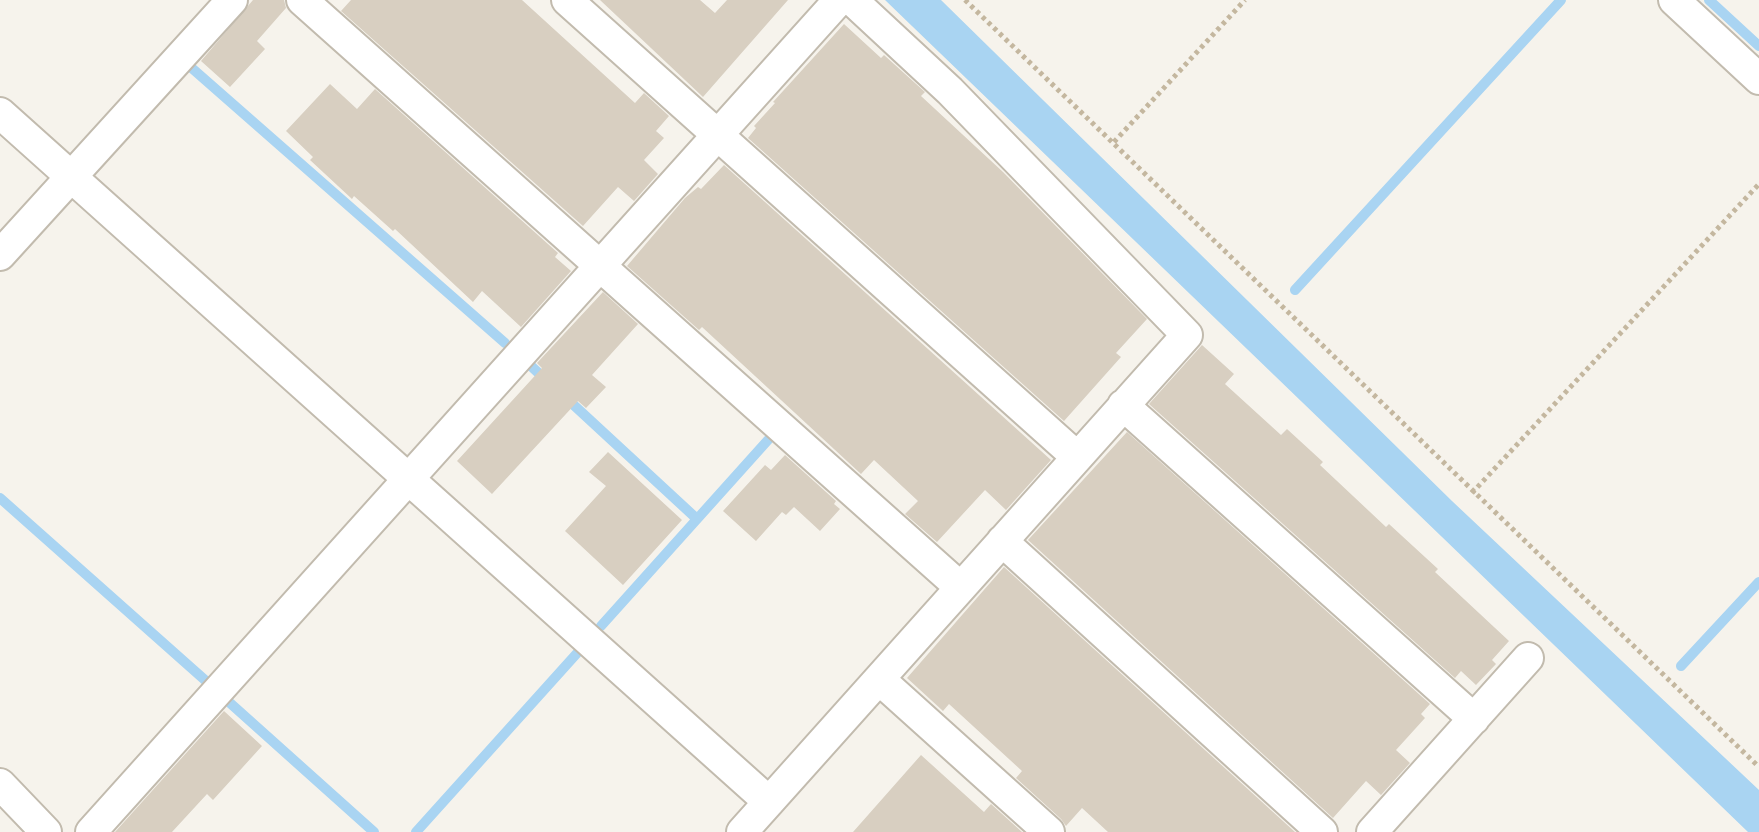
<!DOCTYPE html>
<style>
body{margin:0}
canvas{display:block;background:#f6f3ec}
</style>
<canvas width="1759" height="832"></canvas>
<script>
const ctx = document.querySelector('canvas').getContext('2d');
ctx.lineJoin = 'round';
function fill(path, color) {
  ctx.fillStyle = color;
  ctx.fill(path, 'evenodd');
}
function trace(path, color, width, dash) {
  ctx.strokeStyle = color;
  ctx.lineWidth = width;
  ctx.lineCap = dash ? 'butt' : 'round';
  ctx.setLineDash(dash || []);
  ctx.stroke(path);
}
fill(new Path2D(`
 M885,0H941L1452,501L1759,790V832H1748Z`), '#a9d4f2');
trace(new Path2D(`
 M1709,0L1759,46
 M186,63L505,343
 M1295,290L1561,0
 M531,366L547,381
 M565,397L697,519
 M0,498L206,681
 M601,626L768,440
 M1681,666L1759,582
 M230,703L374,832
 M416,832L579,651`), '#a9d4f2', 10);
fill(new Path2D(`
 M253,0H284L286,8L257,41L265,49L230,87L201,61Z
 M351,0H522L635,103L644,93L669,116L656,131L664,138L644,160L658,174L634,201L618,187L583,226L341,11Z
 M600,0H700L715,13L727,0H788L703,97Z
 M844,24L881,58L884,55L925,92L921,96L1003,172L1147,319L1116,353L1121,357L1064,421L748,138L756,128L754,126L775,103L773,102Z
 M330,84L357,109L375,89L558,253L555,257L571,271L521,327L482,291L473,302L395,229L393,231L354,196L352,199L310,160L313,157L286,131Z
 M724,165L1051,460L1006,510L985,490L937,542L905,514L918,501L874,460L861,474L702,327L699,330L627,266L685,198L698,187L701,189Z
 M603,292L638,324L592,375L606,387L586,408L578,401L492,494L457,461L542,368L537,363Z
 M1202,345L1234,374L1225,384L1281,435L1287,429L1323,462L1320,465L1386,527L1389,524L1438,569L1435,572L1509,641L1492,660L1496,664L1476,685L1461,671L1455,678L1149,404Z
 M1127,432L1430,704L1421,714L1425,718L1396,750L1410,763L1381,795L1366,781L1333,818L1028,540Z
 M608,452L682,520L623,585L565,531L606,486L589,472Z
 M785,455L836,501L834,504L840,509L820,531L794,507L786,515L782,512L756,541L723,511L765,465L771,470Z
 M1004,567L1295,832H1108L1082,808L1066,826L1061,819L1016,778L1022,771L949,704L943,711L907,678Z
 M224,711L262,746L213,800L207,794L172,832H115Z
 M921,755L984,812L991,804L1022,832H853Z`), '#d8cfc1');
const street = new Path2D(`
 M302,0L960,587
 M567,0L1077,457
 M1674,0L1759,79
 M0,113L769,802
 M0,255L232,0
 M1123,405L1474,719
 M1002,541L1322,832
 M879,679L1049,832
 M0,784L46,832
 M91,832L839,0
 M742,832L1187,335L950,91L852,0
 M1372,832L1528,658`);
trace(street, '#c2bbae', 34);
trace(new Path2D(`
 M965,0L1759,767
 M1114,142L1245,0
 M1472,493L1759,184`), '#c4b79f', 5, [4, 4]);
trace(street, '#fff', 30);
</script>
